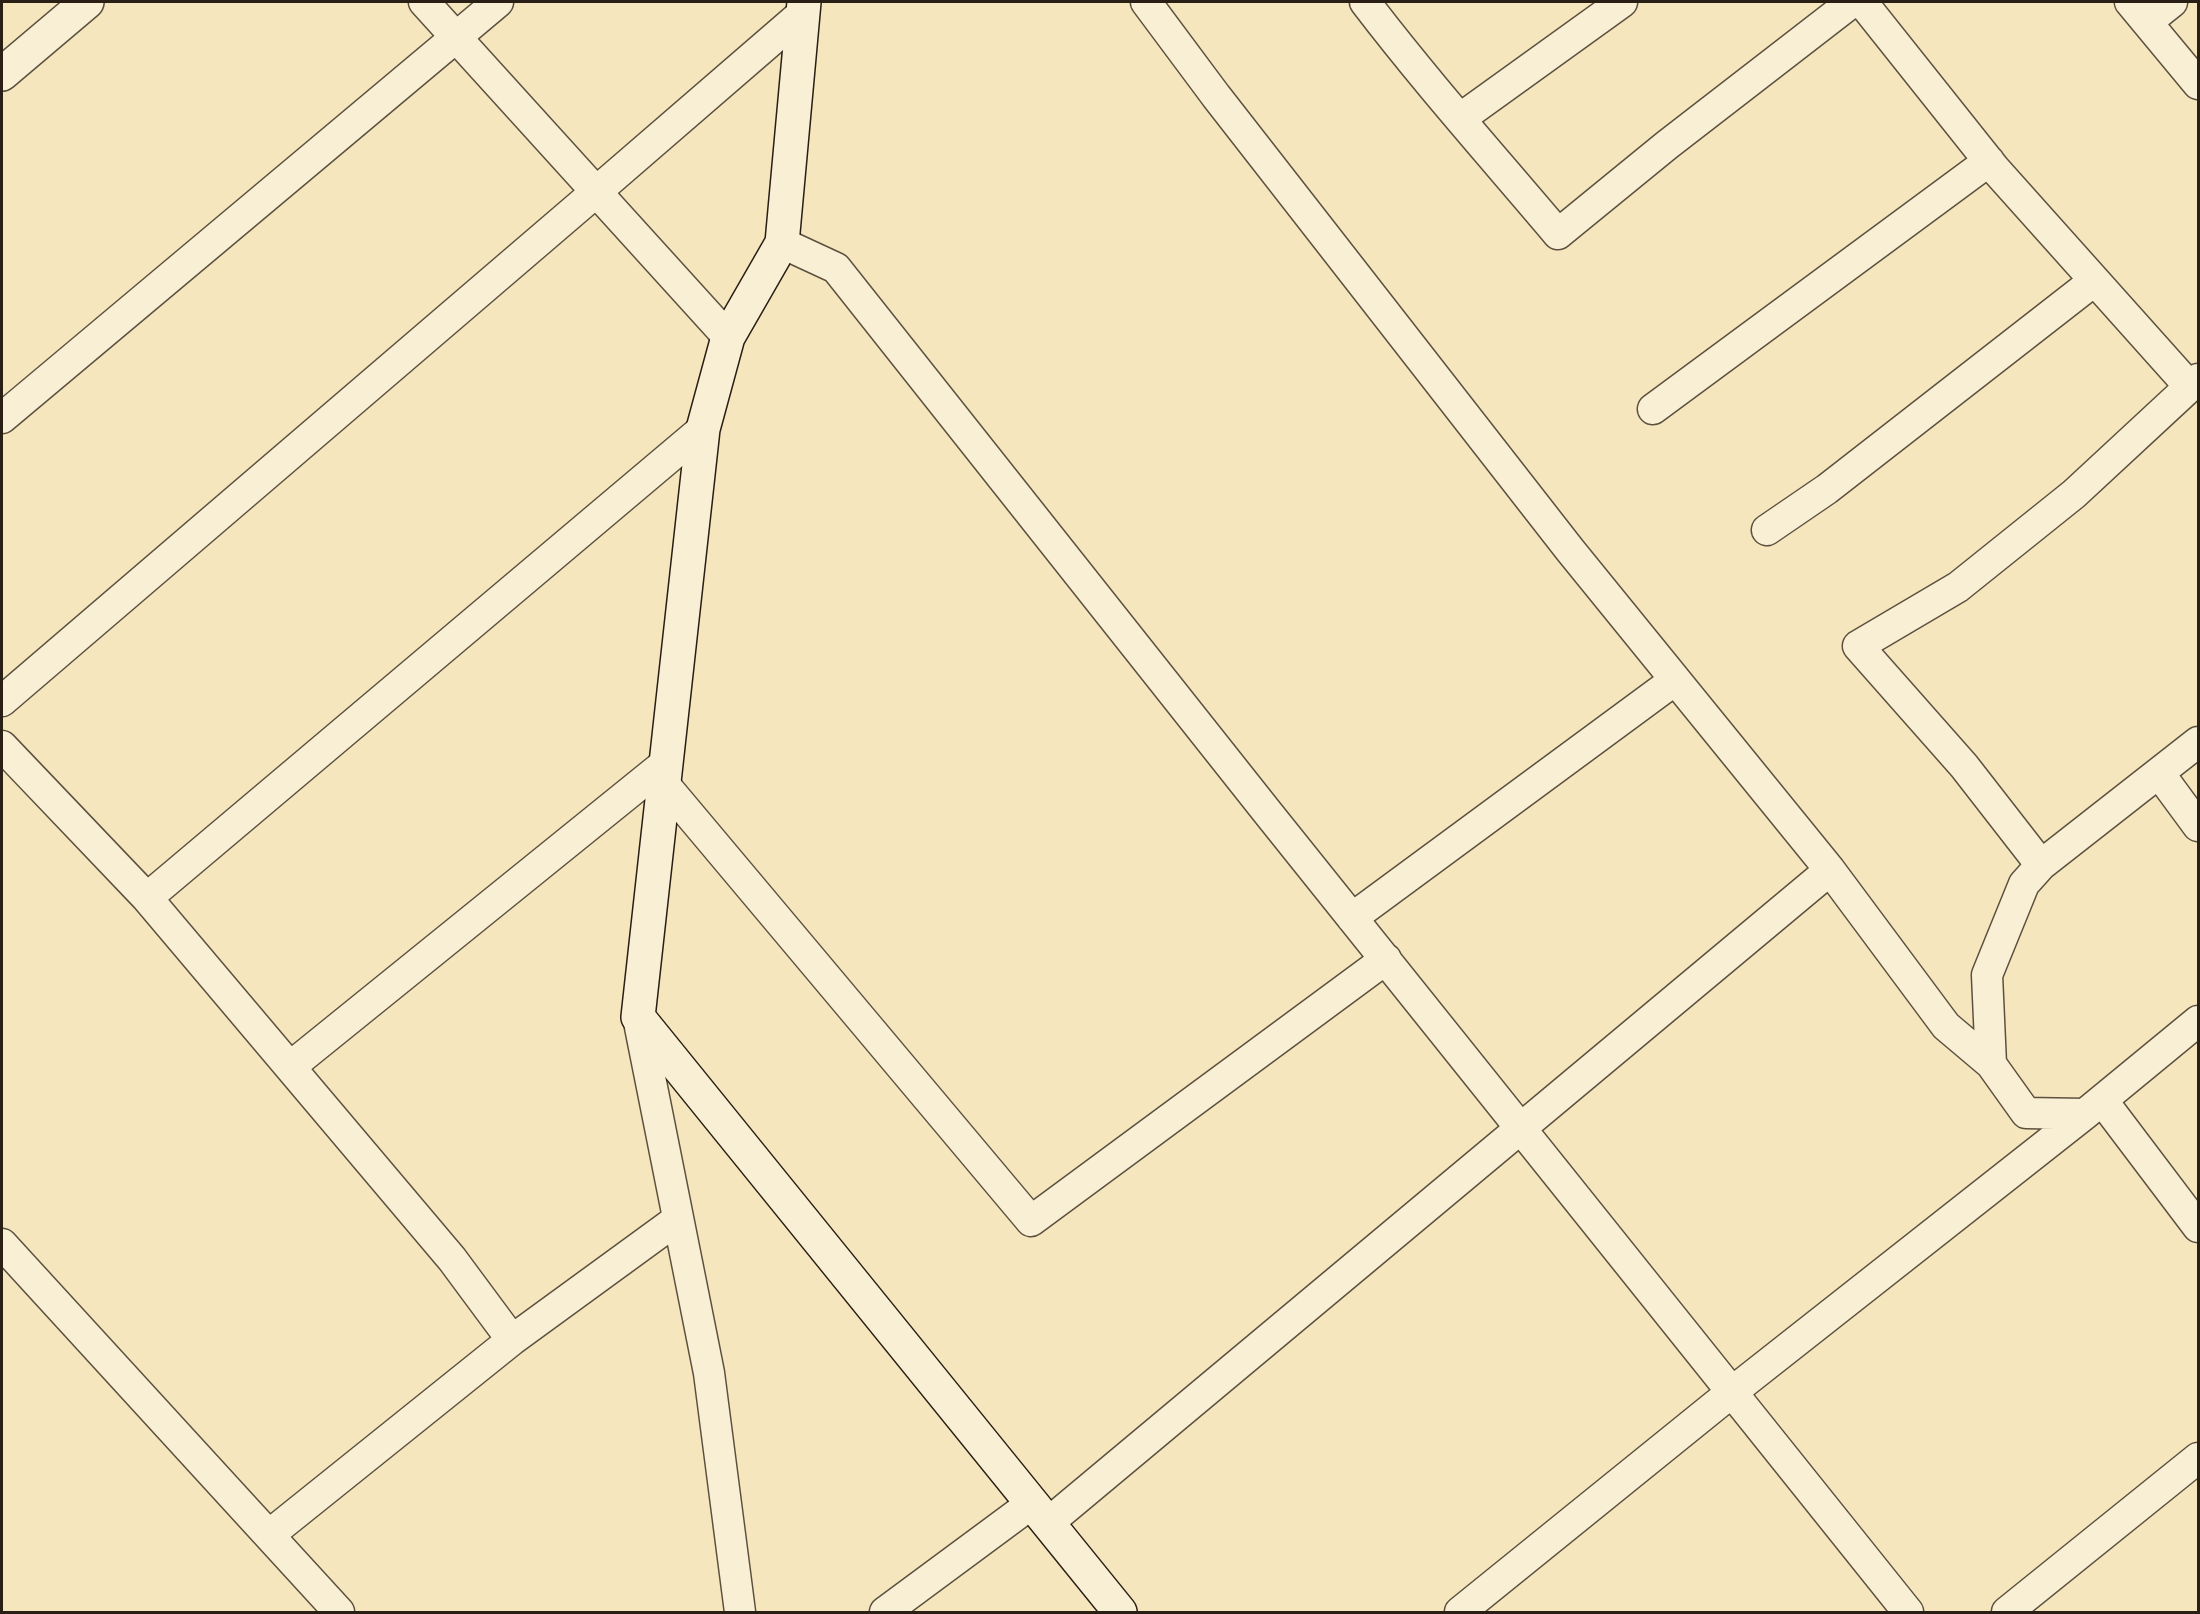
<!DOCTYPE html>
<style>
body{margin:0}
#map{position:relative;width:2200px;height:1614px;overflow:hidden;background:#f6e6be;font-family:"IM FELL Great Primer",serif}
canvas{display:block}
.frame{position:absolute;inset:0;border:3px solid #291f15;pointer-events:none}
</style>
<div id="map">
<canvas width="2200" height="1614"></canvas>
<div class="frame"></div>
</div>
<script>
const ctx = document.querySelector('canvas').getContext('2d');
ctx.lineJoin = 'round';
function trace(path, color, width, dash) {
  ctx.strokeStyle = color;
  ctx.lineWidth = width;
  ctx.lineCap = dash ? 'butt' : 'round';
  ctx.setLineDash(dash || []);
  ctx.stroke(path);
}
const minor = new Path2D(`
 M424,2L728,337
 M1146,2L1216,96L1570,550L1830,870L1946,1026L1991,1064
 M1365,2C1426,82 1493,157 1558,234L1667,145L1852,2
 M1862,2L1995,169L2190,387
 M2130,2L2198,84
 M2147,22L2172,2
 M1461,118L1622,2
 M782,243L836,268L1268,813L1908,1612
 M1653,409L1989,161
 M2,418L498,2
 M1767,530L1827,489L2094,281
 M2,701L596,192L803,13
 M2,746L147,898L452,1259L512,1340
 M2159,773L2198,826
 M664,784L1031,1221L1386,959
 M2041,865L2198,742
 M147,898L703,429
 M1352,918L1675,680
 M638,1017L709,1373L740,1612
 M290,1067L666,763
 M2102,1100L2198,1227
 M2085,1114L2026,1113L1991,1064L1987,975L2024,884L2041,865L1964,766L1858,646L1958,587L2074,494L2198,379
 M2,1244L339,1612
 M1048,1523L1830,870
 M269,1535L512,1340L678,1219
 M885,1612L1031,1504
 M1460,1612L1732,1392L2085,1114L2198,1021
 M2007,1612L2198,1458`);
const tertiary = new Path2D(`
 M2,74L87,2`);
const secondary = new Path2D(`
 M804,2L782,243L728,337L703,429L638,1017L1120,1612`);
trace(minor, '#5c513f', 33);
trace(tertiary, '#5c513f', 36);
trace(secondary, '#291f15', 36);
trace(minor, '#f9efd5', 30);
trace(tertiary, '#f9efd5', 33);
trace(secondary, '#f9efd5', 33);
</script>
